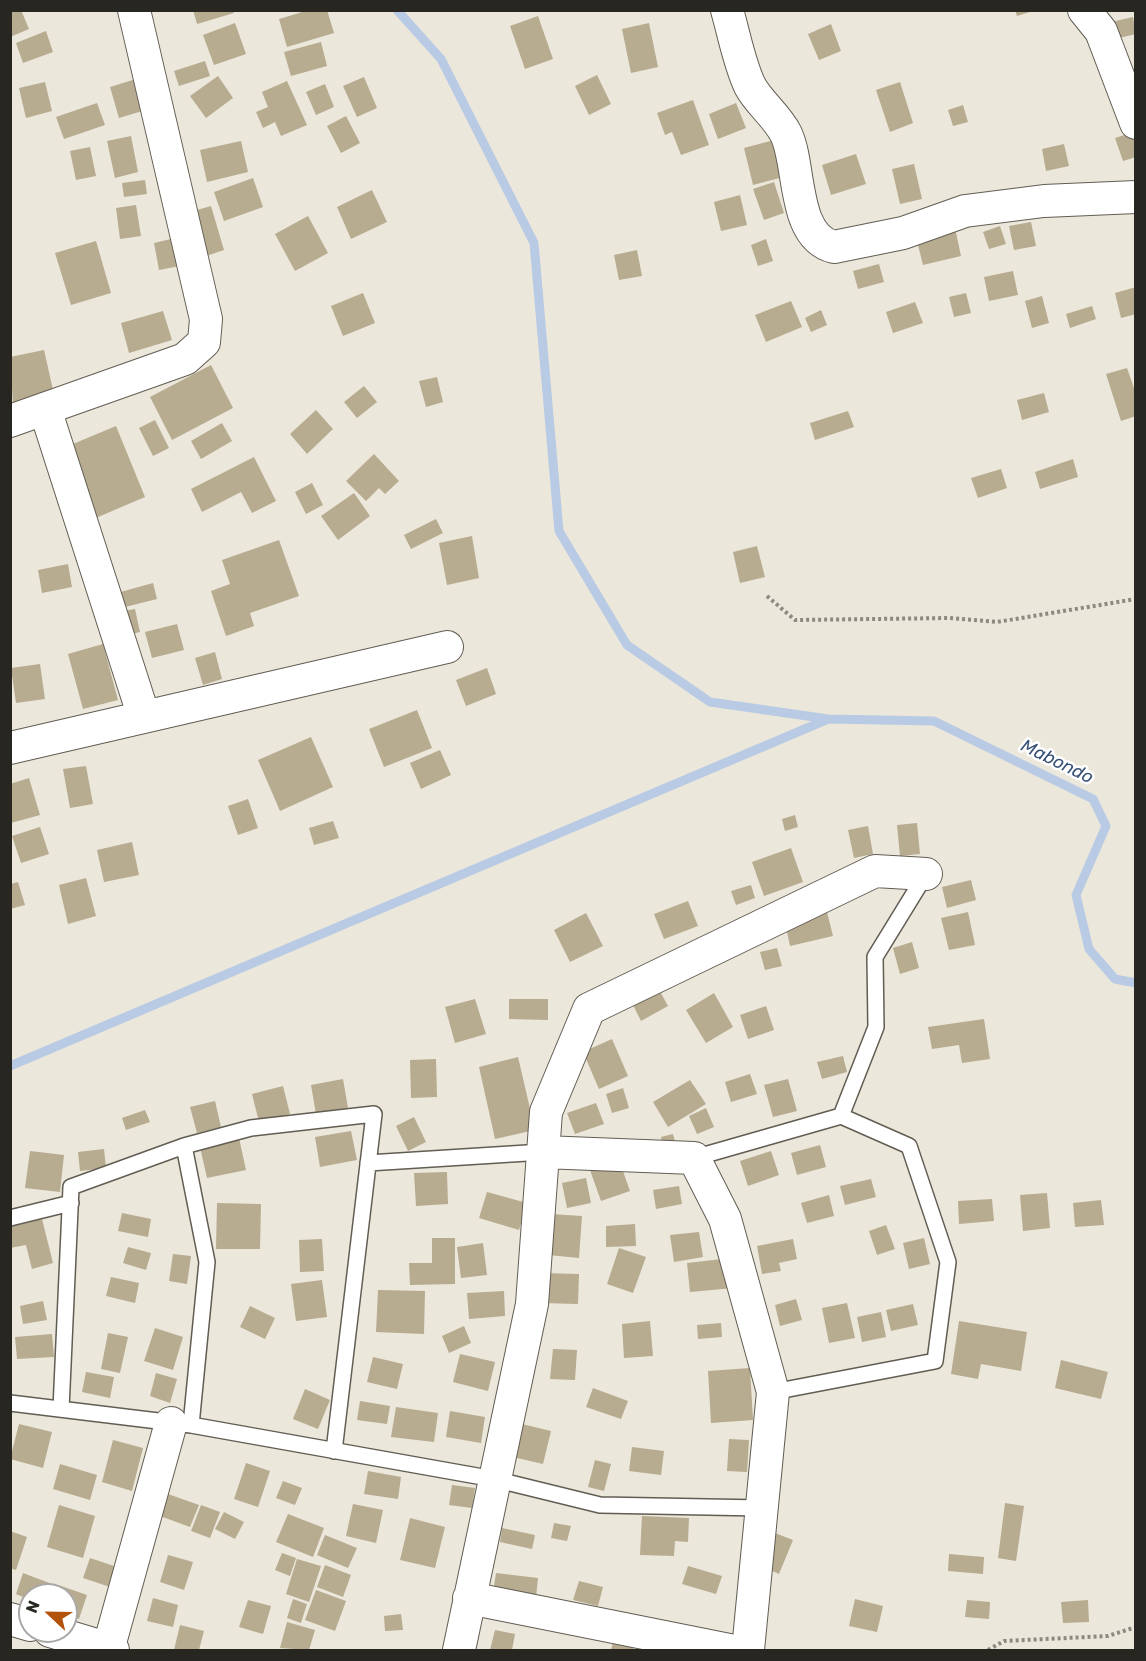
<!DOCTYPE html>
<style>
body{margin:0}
#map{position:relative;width:1146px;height:1661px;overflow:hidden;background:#ece7db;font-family:Rubik,sans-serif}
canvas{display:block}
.frame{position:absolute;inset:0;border:12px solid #282621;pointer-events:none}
.north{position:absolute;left:18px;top:1583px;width:60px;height:60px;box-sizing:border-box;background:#fff;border:2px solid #a9a8a6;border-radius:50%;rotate:292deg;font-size:16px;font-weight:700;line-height:24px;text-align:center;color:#282621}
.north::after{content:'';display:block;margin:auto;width:21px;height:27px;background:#b3530b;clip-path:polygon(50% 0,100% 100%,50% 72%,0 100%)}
</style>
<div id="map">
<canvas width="1146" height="1661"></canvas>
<div class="frame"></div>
<div class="north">N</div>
</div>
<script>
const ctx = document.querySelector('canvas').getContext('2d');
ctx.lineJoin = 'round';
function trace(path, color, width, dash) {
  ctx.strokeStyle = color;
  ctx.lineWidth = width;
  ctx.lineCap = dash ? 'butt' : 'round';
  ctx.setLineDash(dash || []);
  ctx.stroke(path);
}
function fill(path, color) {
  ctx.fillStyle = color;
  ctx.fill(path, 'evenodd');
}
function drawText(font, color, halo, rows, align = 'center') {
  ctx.font = font + ' Rubik,sans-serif';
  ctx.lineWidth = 5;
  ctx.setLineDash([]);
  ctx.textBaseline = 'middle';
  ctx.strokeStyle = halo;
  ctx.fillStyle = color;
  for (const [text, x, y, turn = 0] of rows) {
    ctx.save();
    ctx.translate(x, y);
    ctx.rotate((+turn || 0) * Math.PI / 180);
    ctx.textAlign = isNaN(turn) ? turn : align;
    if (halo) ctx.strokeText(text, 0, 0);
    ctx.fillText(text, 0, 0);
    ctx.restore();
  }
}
trace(new Path2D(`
 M397,10L441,59L534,243L559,531L627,645L710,702L828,719L934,721L1093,799L1106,826L1076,895L1089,949L1115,979L1136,983
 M10,1066L826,720`), '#b9cbe4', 9);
fill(new Path2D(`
 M10,10H21L29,29L10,37Z
 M193,10H233L234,13L197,24Z
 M309,10H327L334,33L287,47L279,19Z
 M1015,10H1033V11L1017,16Z
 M538,16L553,59L525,69L510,26Z
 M1133,17L1136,34L1115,39L1111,22Z
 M235,23L246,54L214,65L203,35Z
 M649,23L658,67L631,73L622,29Z
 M831,24L841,51L819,60L808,34Z
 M46,31L53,52L23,63L16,43Z
 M321,42L327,66L291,76L284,52Z
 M205,61L210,76L179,86L174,71Z
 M597,75L611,104L589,115L575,86Z
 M218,76L233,98L206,118L190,96Z
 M364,77L377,108L357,117L343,86Z
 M139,78L149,109L119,118L110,87Z
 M287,81L307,125L281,136L275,122L263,128L256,112L268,107L262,92Z
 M45,82L52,111L26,118L19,88Z
 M900,82L913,123L890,132L876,90Z
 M325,84L334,107L316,115L306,92Z
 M693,100L709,145L681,155L672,132L665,135L657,113Z
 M97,103L105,125L64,139L56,117Z
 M736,103L746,128L718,139L709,114Z
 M963,105L968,122L953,126L948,110Z
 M346,116L360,143L341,153L327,126Z
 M1134,132L1136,157L1123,161L1115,138Z
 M131,136L138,172L115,178L107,141Z
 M778,139L787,176L753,185L744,148Z
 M241,141L248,172L207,182L200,150Z
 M1064,144L1069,166L1046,171L1042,149Z
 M90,147L96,176L76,180L70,151Z
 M856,154L866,184L831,195L822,165Z
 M914,164L922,199L900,204L892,169Z
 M253,178L263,207L224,221L214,192Z
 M145,180L147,194L124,197L122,183Z
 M774,182L784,213L764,220L753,189Z
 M372,190L387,222L351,239L337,207Z
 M740,195L747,225L721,231L714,202Z
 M136,205L141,236L120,239L116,208Z
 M211,206L224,250L203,257L190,212Z
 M308,216L328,253L295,271L275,234Z
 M1031,222L1036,246L1014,250L1009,226Z
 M1000,226L1006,244L989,249L983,232Z
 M955,228L961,256L923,265L916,237Z
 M179,237L185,265L159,270L154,243Z
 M766,239L773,261L758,266L751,245Z
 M96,241L111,293L71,305L55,253Z
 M637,250L642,276L619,280L614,255Z
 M879,264L884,282L858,289L853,271Z
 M1013,271L1018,295L989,301L984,277Z
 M1136,287V314L1121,318L1115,293Z
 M363,293L375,323L343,336L331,306Z
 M966,293L971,313L954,317L949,297Z
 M1042,296L1049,323L1032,328L1025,301Z
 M791,301L802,327L766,342L755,315Z
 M915,302L923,323L893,333L886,312Z
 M1092,306L1096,319L1070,328L1066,314Z
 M821,310L827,325L811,332L805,318Z
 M163,311L172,340L129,353L121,323Z
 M44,350L54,394L13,404L10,357Z
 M211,365L233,408L172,440L150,397Z
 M1127,368L1136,394V416L1121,421L1106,374Z
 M437,377L443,402L426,407L419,381Z
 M364,386L377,402L357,418L344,402Z
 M1044,393L1049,412L1022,420L1017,400Z
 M316,410L333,429L307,454L290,434Z
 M848,411L854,427L815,440L810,423Z
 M155,420L169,448L153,456L139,428Z
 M222,423L232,441L201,459L191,441Z
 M116,426L145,497L91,520L61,449Z
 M374,454L399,481L385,494L379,488L366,501L346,481Z
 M254,457L276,501L252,513L241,492L202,512L191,489Z
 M1073,459L1078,477L1040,489L1035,472Z
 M1001,469L1007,488L978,498L971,478Z
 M312,483L323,505L306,514L295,492Z
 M354,493L370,516L338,540L321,516Z
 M436,519L443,533L411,549L404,535Z
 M472,536L479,578L447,585L439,543Z
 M279,540L299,596L250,613L254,626L226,636L211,591L230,584L222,560Z
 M757,546L765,577L740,583L733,552Z
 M68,564L72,587L42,593L38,570Z
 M153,583L157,599L121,608L117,593Z
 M135,609L140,632L122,636L117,612Z
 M177,624L184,650L152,658L145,632Z
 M103,644L118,700L83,709L68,654Z
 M215,652L222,679L203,685L195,658Z
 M40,664L45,699L16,703L11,668Z
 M487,668L496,694L466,706L456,680Z
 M417,710L432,748L384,767L369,729Z
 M311,737L333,787L280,811L258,760Z
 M440,750L451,775L421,789L410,763Z
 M86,766L93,804L70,808L63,769Z
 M29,778L40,815L11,823L10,784Z
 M248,799L258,828L238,835L228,806Z
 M795,815L798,827L785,831L782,819Z
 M333,821L339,838L314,845L309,828Z
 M917,823L920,854L900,856L897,825Z
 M868,826L873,854L854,858L848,830Z
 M40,827L49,854L21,863L12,836Z
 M132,842L139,875L104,882L97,850Z
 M791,848L803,882L764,896L752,862Z
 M86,878L96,916L68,924L59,885Z
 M971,880L976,900L947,908L942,887Z
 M18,882L25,905L10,909V884Z
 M751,885L755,898L736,905L731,891Z
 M688,901L698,926L664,939L654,914Z
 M827,912L833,936L790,946L785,922Z
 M968,912L975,945L949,950L941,918Z
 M586,913L603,946L570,962L554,930Z
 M912,942L919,968L900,974L893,948Z
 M777,948L782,966L765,970L760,952Z
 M656,984L668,1006L641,1021L630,999Z
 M714,993L733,1027L706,1043L686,1010Z
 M475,999L486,1034L455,1043L445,1007Z
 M509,999H548V1020L509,1019Z
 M766,1006L774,1030L748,1039L740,1015Z
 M984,1019L990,1059L962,1063L959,1045L932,1049L928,1027Z
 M612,1039L628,1076L599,1089L583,1052Z
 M843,1056L847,1072L822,1079L817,1062Z
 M518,1057L535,1130L495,1139L479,1067Z
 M436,1059L437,1097L411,1098L410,1060Z
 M750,1074L757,1094L731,1102L725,1082Z
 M343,1079L348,1108L316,1114L311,1085Z
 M788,1079L797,1111L773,1117L764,1085Z
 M690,1080L706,1104L668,1127L653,1102Z
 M283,1086L290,1114L259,1122L252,1094Z
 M623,1088L629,1108L612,1113L606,1094Z
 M215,1101L221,1127L197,1133L190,1107Z
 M596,1103L604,1124L575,1134L567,1113Z
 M706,1108L714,1127L697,1134L689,1116Z
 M145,1110L150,1122L126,1130L122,1118Z
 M414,1117L426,1142L408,1151L396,1126Z
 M351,1131L357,1160L320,1167L315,1137Z
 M673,1134L676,1145L663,1148L661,1137Z
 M239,1138L246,1170L207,1178L200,1147Z
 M820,1145L826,1167L797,1175L791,1153Z
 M104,1149L106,1168L80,1171L78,1152Z
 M30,1151L64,1155L60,1192L25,1188Z
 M771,1151L779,1175L748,1186L740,1161Z
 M619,1160L630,1191L601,1201L590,1170Z
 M447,1172L448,1204L416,1206L414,1173Z
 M586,1178L591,1203L567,1208L562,1183Z
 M871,1179L876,1197L845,1205L840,1186Z
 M679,1186L682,1204L656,1209L653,1190Z
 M487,1192L527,1203L519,1230L479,1218Z
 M1047,1193L1050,1228L1023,1231L1020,1195Z
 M829,1195L834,1216L807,1223L801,1203Z
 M992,1199L994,1221L959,1224L958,1201Z
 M1101,1200L1104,1225L1075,1227L1073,1203Z
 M217,1203L261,1204L260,1249H216Z
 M122,1213L151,1219L148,1237L118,1231Z
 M551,1214L582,1216L579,1258L548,1255Z
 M42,1219L53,1263L32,1269L26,1245L10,1248V1227Z
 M635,1224L636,1246L606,1247V1226Z
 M886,1225L895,1249L877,1255L869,1231Z
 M699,1232L703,1257L674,1262L670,1235Z
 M432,1238H455V1284L410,1285L409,1263H432Z
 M924,1238L930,1264L909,1269L903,1243Z
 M322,1239L324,1271L300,1272L299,1240Z
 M793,1239L797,1259L779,1263L781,1271L762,1274L757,1246Z
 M483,1243L487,1275L461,1278L457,1247Z
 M128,1247L151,1253L146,1270L123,1263Z
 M619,1248L646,1257L633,1293L607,1284Z
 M173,1254L191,1256L187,1284L169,1281Z
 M731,1258L734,1288L690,1292L687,1263Z
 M542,1273L579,1274L578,1304L541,1303Z
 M111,1277L139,1283L135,1303L106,1296Z
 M322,1280L327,1317L296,1321L291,1284Z
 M378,1290L425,1291L424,1334L376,1332Z
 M504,1291L505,1316L469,1319L467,1293Z
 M796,1299L802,1320L780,1326L775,1305Z
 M43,1301L47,1320L23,1324L20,1306Z
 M847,1303L855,1338L829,1343L822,1308Z
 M913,1304L918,1325L891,1331L886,1310Z
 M250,1306L275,1318L265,1339L240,1327Z
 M881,1312L886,1337L862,1342L857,1317Z
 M650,1321L653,1356L624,1358L622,1324Z
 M959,1321L1027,1332L1021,1371L981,1364L978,1379L951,1374Z
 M721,1323L722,1337L698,1339L697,1325Z
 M464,1326L471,1343L449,1353L442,1336Z
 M155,1328L183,1337L173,1370L144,1361Z
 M108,1333L128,1337L120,1373L101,1369Z
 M52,1334L54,1357L17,1359L15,1337Z
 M553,1349L577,1350L575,1380L550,1379Z
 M460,1354L495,1362L488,1391L453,1382Z
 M373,1357L403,1364L397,1389L367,1382Z
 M1061,1360L1108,1372L1101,1399L1055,1388Z
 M750,1368L753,1420L711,1423L708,1371Z
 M86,1372L114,1377L110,1398L82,1392Z
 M156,1373L177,1379L170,1403L150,1396Z
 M593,1388L628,1401L621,1419L586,1407Z
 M305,1389L330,1400L318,1429L293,1419Z
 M360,1401L390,1406L387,1424L357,1420Z
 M396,1407L438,1413L434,1442L391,1437Z
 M450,1411L485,1417L481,1443L446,1437Z
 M19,1424L52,1432L43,1468L10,1459Z
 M522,1424L551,1431L543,1464L513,1457Z
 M729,1439L749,1440L747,1472L727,1471Z
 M113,1440L143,1448L132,1491L102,1482Z
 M632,1447L664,1451L661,1475L629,1471Z
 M595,1460L611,1464L604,1491L588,1487Z
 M246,1463L270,1471L258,1507L234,1499Z
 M60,1464L97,1475L90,1500L53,1489Z
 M368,1471L401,1477L398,1499L364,1494Z
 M283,1481L302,1488L295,1505L276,1498Z
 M452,1485L475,1488L472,1508L449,1505Z
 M168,1494L199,1505L190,1527L160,1516Z
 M1005,1503L1024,1506L1016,1561L998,1558Z
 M353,1504L383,1510L376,1543L346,1536Z
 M59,1505L95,1516L83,1558L47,1547Z
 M201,1505L220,1512L210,1538L191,1531Z
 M224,1512L244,1522L235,1539L215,1529Z
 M288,1514L324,1528L313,1557L276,1542Z
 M642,1516L689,1518L688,1542L675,1541L674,1556L640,1555Z
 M410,1518L445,1527L435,1568L400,1560Z
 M554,1523L571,1526L567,1541L551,1538Z
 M502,1528L535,1535L532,1549L500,1542Z
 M10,1531L27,1537L16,1570L10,1568Z
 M775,1533L793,1540L779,1574L761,1566Z
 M325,1535L357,1548L348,1568L317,1555Z
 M282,1553L296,1558L290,1576L275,1570Z
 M949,1554L984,1557L983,1574L948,1571Z
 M168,1555L193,1562L184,1590L160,1582Z
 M90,1558L117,1567L110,1587L83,1578Z
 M297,1559L321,1566L309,1602L286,1594Z
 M325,1565L351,1575L343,1597L317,1587Z
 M688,1566L722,1576L716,1594L682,1584Z
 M23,1573L52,1584L49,1595H30V1600L16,1594Z
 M496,1573L538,1578L536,1598L493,1593Z
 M579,1581L603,1587L598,1606L573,1600Z
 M61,1586L87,1595L79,1619L66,1614V1595H58Z
 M316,1590L346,1601L335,1631L305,1620Z
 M153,1598L178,1605L173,1627L147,1621Z
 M293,1599L307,1604L301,1623L287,1618Z
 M855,1599L883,1606L877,1632L849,1626Z
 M248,1600L271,1606L263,1634L239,1627Z
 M967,1600L990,1602L989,1619L965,1617Z
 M1088,1600L1089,1622L1063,1623L1061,1602Z
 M401,1614L403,1630L385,1631L384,1616Z
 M287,1622L315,1630L309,1650L280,1648Z
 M180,1625L204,1631L199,1650H174Z
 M495,1630L515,1634L512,1650H490Z
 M614,1638L635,1644L633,1650H611Z`), '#b7ab90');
const service = new Path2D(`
 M184,1146L207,1262L191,1425
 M694,1158L841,1116L876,1027L875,957L926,874
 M368,1163L543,1152
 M10,1218L71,1203
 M773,1392L935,1361L948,1262L909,1146L841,1116
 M10,1403L191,1425L494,1479L600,1505L762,1508
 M61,1409L71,1187L184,1146L251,1128L374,1114L334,1451`);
const minor = new Path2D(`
 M727,10C734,34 739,63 750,86C759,103 777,116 786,134C801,165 792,237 834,247L903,233L965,211L1044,201L1136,197
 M1084,10L1101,31L1136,123
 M45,409L144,717L447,647
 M10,421L185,359L204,342L206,319L134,10
 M10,748L144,717
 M543,1152L694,1158L725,1219L773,1392L748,1650
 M469,1598L729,1650
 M10,1619L30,1625
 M50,1631L113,1650
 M108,1650L171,1423
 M459,1650L532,1304L546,1112L589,1009L875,871L926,874`);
trace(service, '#625d53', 18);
trace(minor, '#625d53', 34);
trace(new Path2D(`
 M767,596L795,620L949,618L997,622L1136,599
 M988,1650L1004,1641L1108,1636L1136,1627`), '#8c8980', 4, [3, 3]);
trace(service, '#fff', 15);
trace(minor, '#fff', 32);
drawText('italic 18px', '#375177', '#fff', [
 ["Mabondo",1057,762,26]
]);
</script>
